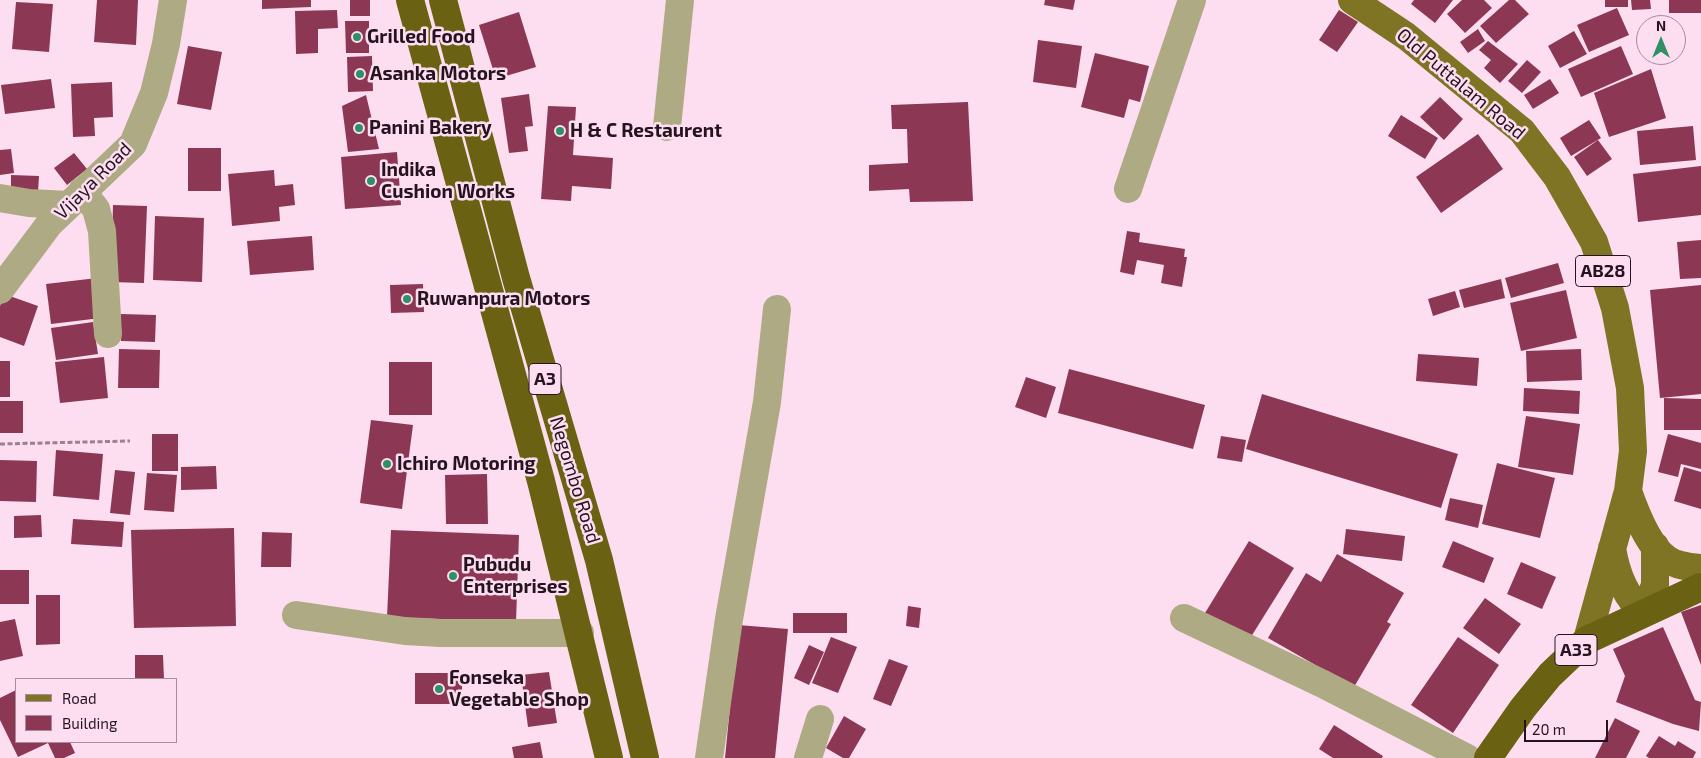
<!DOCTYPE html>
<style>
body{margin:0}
#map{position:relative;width:1701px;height:758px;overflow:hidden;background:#fcdef0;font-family:"Exo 2",sans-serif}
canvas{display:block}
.legend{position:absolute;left:15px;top:678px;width:162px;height:65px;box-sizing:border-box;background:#fcdef0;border:1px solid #a68d9c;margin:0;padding:6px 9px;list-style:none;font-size:15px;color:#25141f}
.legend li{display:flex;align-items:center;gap:10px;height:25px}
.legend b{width:25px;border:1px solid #a68d9c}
.north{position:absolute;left:1636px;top:15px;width:50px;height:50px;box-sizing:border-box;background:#fcdef0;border:1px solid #a68d9c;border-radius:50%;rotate:0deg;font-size:14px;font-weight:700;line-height:20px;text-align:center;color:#25141f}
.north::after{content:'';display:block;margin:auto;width:18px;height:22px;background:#2f8f67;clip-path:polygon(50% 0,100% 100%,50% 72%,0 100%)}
.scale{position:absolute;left:1524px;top:720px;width:84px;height:22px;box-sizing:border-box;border:2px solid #25141f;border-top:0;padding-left:6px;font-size:15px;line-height:18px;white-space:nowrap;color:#25141f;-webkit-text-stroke:4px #fcdef0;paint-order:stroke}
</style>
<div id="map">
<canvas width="1701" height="758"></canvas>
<ul class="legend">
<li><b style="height:6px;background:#7e7423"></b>Road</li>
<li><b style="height:14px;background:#8c3754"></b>Building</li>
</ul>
<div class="north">N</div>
<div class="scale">20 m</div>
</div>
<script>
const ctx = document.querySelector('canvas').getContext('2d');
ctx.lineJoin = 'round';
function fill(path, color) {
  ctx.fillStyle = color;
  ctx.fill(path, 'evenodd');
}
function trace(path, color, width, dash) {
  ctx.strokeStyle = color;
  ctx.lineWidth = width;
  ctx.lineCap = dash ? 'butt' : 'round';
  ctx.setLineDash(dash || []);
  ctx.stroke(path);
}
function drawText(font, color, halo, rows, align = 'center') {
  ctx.font = font + ' "Exo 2",sans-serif';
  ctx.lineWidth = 5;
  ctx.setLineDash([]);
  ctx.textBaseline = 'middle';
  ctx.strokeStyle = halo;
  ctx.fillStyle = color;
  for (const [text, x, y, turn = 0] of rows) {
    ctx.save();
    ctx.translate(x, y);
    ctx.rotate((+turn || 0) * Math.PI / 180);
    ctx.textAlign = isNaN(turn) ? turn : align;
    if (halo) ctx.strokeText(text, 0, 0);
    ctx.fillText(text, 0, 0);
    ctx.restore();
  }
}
fill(new Path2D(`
 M97,0H138L136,45L94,42Z
 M262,0H311V7L262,9Z
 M350,0H370V16H350Z
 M1045,0H1075L1073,10L1044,5Z
 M1414,0H1453L1435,23L1411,4Z
 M1462,0H1484L1492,8L1465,33L1447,14Z
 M1509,0H1515L1529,14L1496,43L1480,26Z
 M1605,0H1628V7H1605Z
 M1631,0H1650L1651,9L1632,10Z
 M1669,0H1701V13H1669Z
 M16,2L53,4L49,52L12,49Z
 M1617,8L1629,35L1589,52L1577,25Z
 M337,10L338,28L318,29V53L296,54L295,11Z
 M1339,10L1358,22L1337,52L1319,40Z
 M519,12L536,67L496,79L479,25Z
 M345,21H369V53H346Z
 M1478,29L1485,41L1468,53L1460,42Z
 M1574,31L1587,54L1560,68L1548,46Z
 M1038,40L1082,46L1076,88L1033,82Z
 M1488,41L1518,64L1500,83L1484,68L1491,60L1479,50Z
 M188,46L222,52L211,110L177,104Z
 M1621,46L1633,74L1581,97L1568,69Z
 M1095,53L1149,66L1140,102L1129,99L1124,118L1081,107Z
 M372,56L373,91L348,92L347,57Z
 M1527,60L1541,72L1522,93L1508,81Z
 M1651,69L1666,118L1609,137L1594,93Z
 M51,79L55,108L5,114L1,85Z
 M1550,79L1559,93L1533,109L1524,95Z
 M112,82L113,117L94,118L95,136L73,137L71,84Z
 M529,94L533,126L525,127L528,151L509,153L501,98Z
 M366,95L379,149L348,152L342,106Z
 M1440,97L1463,119L1444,140L1420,117Z
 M968,102L973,201L910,202L909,189L869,191V165L908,163L907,129H892L891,105Z
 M548,106L576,107L573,155L613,158L611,189L572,186L571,201L541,199Z
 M1401,115L1438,138L1425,159L1388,136Z
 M1589,120L1601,138L1571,156L1560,138Z
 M1693,126L1696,160L1640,165L1637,131Z
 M1478,134L1503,169L1441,213L1416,177Z
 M1598,140L1612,159L1587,176L1574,157Z
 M188,148H221V191H188Z
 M11,149L14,173L0,175V150Z
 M397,152L401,205L345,209L341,157Z
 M74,153L87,169L67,185L54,168Z
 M1701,166V215L1638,222L1633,174Z
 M274,170L275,186L293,184L295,205L279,207L280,221L232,226L228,174Z
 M11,175L39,176L38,192L11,191Z
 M113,205L147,206L144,283L111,282Z
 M155,216L204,218L202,282L153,280Z
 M1127,231L1140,233L1139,242L1185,249L1184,257H1187L1182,287L1161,283L1164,265L1137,260L1134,275L1120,272Z
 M312,236L314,270L250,275L247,241Z
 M1701,240V278L1680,279L1677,242Z
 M1558,263L1564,283L1511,298L1505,278Z
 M97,278L101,318L51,324L46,284Z
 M1501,279L1505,298L1464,308L1459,290Z
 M423,284L424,312L391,313L390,285Z
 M1701,285V394L1660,398L1650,290Z
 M1566,290L1577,338L1521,351L1510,303Z
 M1455,291L1460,307L1433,316L1428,299Z
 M4,294L38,306L24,346L0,337V306Z
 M121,314L156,315L155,342L121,341Z
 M93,322L98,354L56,360L51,328Z
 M119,349L160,350L159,388H118Z
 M1581,349L1582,380L1527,382L1526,351Z
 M1418,354L1479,358L1477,386L1416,381Z
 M104,357L108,398L60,403L55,362Z
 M0,361H10V397H0Z
 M389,362H432V415H389Z
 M1069,369L1205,405L1193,449L1058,413Z
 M1026,377L1056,387L1046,418L1015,407Z
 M1524,388L1580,391L1579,414L1523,411Z
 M1262,394L1458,454L1441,508L1246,449Z
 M1664,398L1701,399V430H1664Z
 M0,401H23V433H0Z
 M1526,416L1580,424L1573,475L1518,467Z
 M371,420L413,425L402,509L360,503Z
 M152,434H178V471H152Z
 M1668,434L1701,443V469L1681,464L1678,477L1658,472Z
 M1221,436L1246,440L1242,462L1217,458Z
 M56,450L103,454L99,500L53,496Z
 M0,460L37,461L36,502L0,501Z
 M1497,463L1555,478L1540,538L1482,524Z
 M216,466L217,489L181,490V467Z
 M1684,467L1701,472V509L1674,501Z
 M115,470L135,472L130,515L110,513Z
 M147,473L177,475L174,512L144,510Z
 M487,474L488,524H446L445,475Z
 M1450,498L1483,505L1478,528L1445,520Z
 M41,515L42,537L14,538V516Z
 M73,519L124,522L122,547L71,544Z
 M234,528L236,626L134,628L131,530Z
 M1346,529L1405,536L1402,561L1343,554Z
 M391,530L519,535L516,622L387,617Z
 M262,532L292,533L291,567H261Z
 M1249,541L1294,568L1249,640L1205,613Z
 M1453,541L1494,558L1484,583L1442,567Z
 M1337,554L1404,593L1387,622L1391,624L1354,687L1268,638L1306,573L1321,582Z
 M1521,562L1556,577L1542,609L1507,594Z
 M0,570H29V604H0Z
 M36,595H60V644L36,645Z
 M1485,598L1521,624L1499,654L1463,628Z
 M1701,605V665L1681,612Z
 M908,606L921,608L919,628L906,626Z
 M793,613H847V633H793Z
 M15,619L23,656L0,661V622Z
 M738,625L788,629L775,758H725Z
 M1663,627L1695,700L1701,702L1699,731L1673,724L1616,702L1625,676L1613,649Z
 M831,637L857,647L838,693L812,683Z
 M1458,637L1499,665L1453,733L1411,705Z
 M809,645L824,652L809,685L794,678Z
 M135,655H163L164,679H135Z
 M889,659L908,666L891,706L873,699Z
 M549,672L557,723L528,727L521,675Z
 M415,673H462V704H415Z
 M16,690V742H70L75,753L64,758H55L48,743L18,757L0,720V698Z
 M844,716L866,729L849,758H843L826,748Z
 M1615,718L1640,731L1626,758H1595Z
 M1334,725L1383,756L1382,758H1333L1319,749Z
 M1659,736L1675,746L1678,741L1696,752L1693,758H1649L1646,756Z
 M540,742L543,758H514L512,747Z`), '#8c3754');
trace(new Path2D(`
 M0,444L130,441`), '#998190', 3, [5, 2.5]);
trace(new Path2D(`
 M667,127L680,0
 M1128,189L1192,0
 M82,191L96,209L102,231L108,334
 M0,198L29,203L69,205
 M0,290L50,223L133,144L154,93L166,44L173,0
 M296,615L405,631L441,633H580
 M1184,618L1323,684L1467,758
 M709,758L729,619L767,402L777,309
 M808,758L820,719`), '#aeaa83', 28);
trace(new Path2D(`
 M1352,0L1406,36L1522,131L1557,177L1594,242L1615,308L1630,388L1633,451L1628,491L1587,640
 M1628,491C1635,511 1648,546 1667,559C1676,566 1690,567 1701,568
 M1612,548C1616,573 1624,596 1644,613L1655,585V546`), '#7e7423', 28);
trace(new Path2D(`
 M410,0L541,481L609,758
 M443,0L516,278L599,560L645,758
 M1488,758L1523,708L1550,675L1587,640L1701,587`), '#6a6112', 28);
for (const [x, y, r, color] of [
 [357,37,5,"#2f8f67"],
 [360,74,5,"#2f8f67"],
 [359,128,5,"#2f8f67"],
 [560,131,5,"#2f8f67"],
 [371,181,5,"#2f8f67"],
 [407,299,5,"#2f8f67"],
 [387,464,5,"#2f8f67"],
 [453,576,5,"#2f8f67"],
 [439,689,5,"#2f8f67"]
]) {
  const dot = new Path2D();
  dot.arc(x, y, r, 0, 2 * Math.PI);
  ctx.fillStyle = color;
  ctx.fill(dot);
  trace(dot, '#fcdef0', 2);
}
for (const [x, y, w] of [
 [1603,271,55],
 [545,379,32],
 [1576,650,42]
]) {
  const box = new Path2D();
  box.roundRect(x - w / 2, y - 15.5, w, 31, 4);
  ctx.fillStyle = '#fcdef0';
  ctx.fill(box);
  trace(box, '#25141f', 1);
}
drawText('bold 18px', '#25141f', null, [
 ["AB28",1603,271],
 ["A3",545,379],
 ["A33",1576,650]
]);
drawText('bold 19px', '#25141f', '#fcdef0', [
 ["Grilled Food",367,37],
 ["Asanka Motors",370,74],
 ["Panini Bakery",369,128],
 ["H & C Restaurent",570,131],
 ["Indika",381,170],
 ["Cushion Works",381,192],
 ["Ruwanpura Motors",417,299],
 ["Ichiro Motoring",397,464],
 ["Pubudu",463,565],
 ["Enterprises",463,587],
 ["Fonseka",449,678],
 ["Vegetable Shop",449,700]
], 'left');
drawText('19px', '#25141f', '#fcdef0', [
 ["Old Puttalam Road",1461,84,40],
 ["Vijaya Road",93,181,-45],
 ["Negombo Road",575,480,73]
]);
</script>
